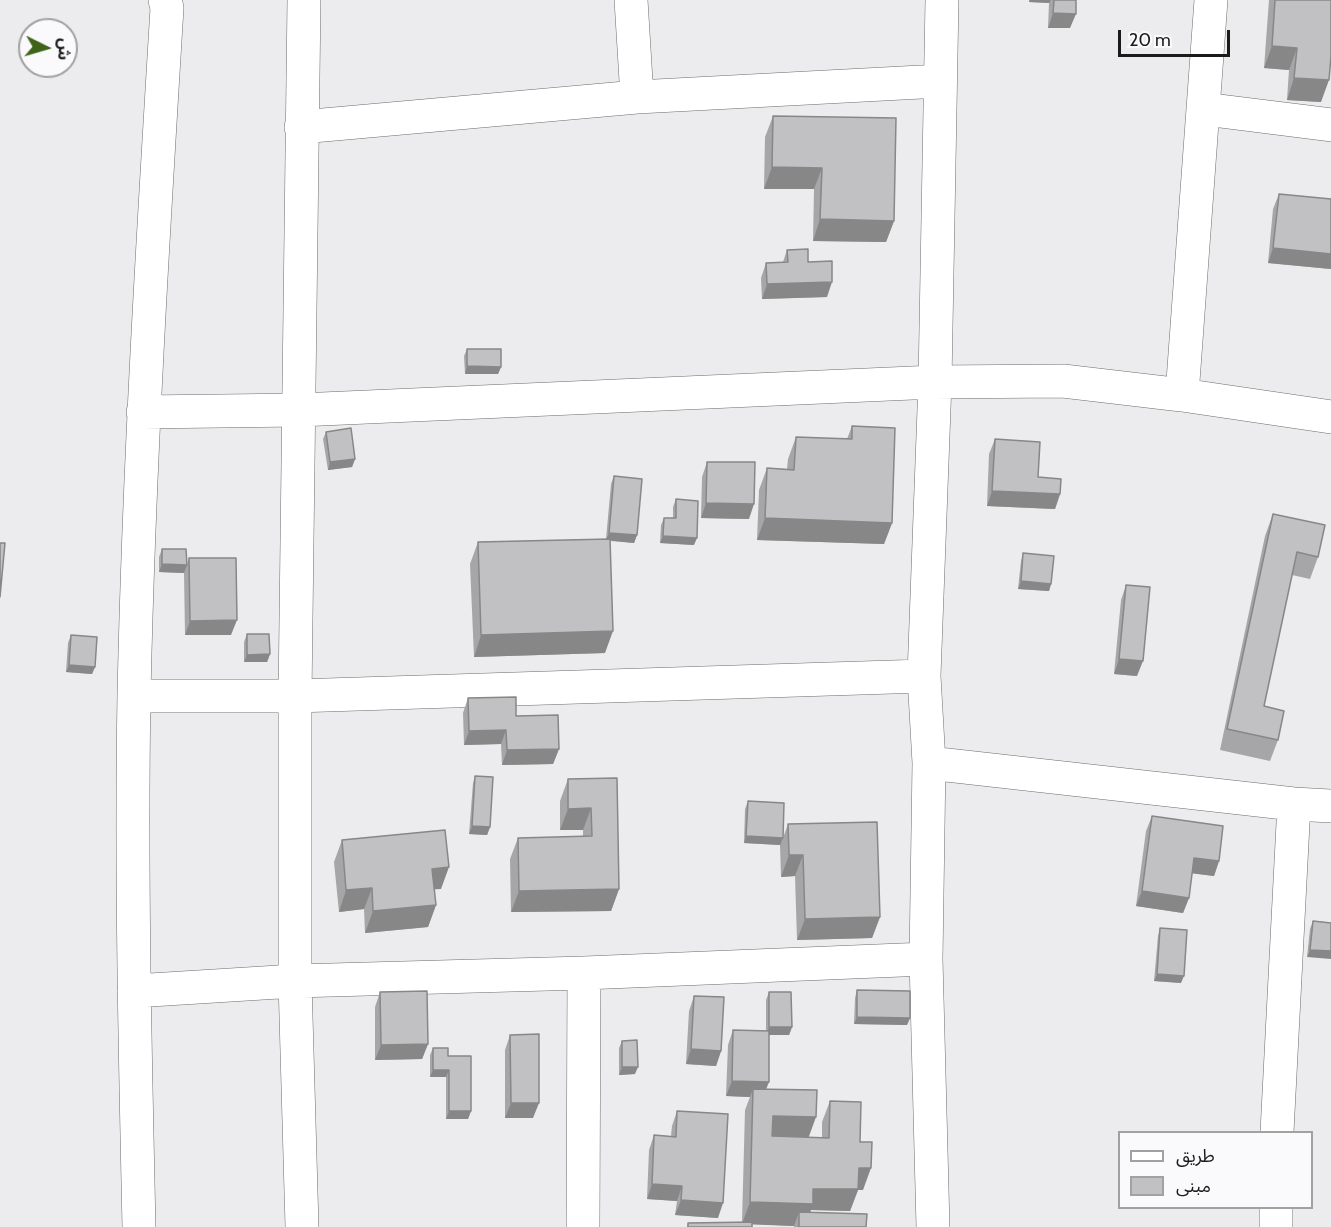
<!DOCTYPE html>
<meta charset="utf-8">
<style>
body{margin:0}
#map{position:relative;width:1331px;height:1227px;overflow:hidden;background:#ececee;font-family:Cabin,"Noto Sans Arabic",sans-serif}
canvas{display:block}
.legend{position:absolute;left:1118px;top:1131px;width:195px;height:78px;box-sizing:border-box;background:#fafafc;border:2px solid #a1a1a2;margin:0;padding:8px 10px;list-style:none;font-size:18px;color:#1b1b1b}
.legend li{display:flex;align-items:center;gap:12px;height:30px}
.legend b{width:30px;border:2px solid #a1a1a2}
.north{position:absolute;left:18px;top:18px;width:60px;height:60px;box-sizing:border-box;background:#fafafc;border:2px solid #a1a1a2;border-radius:50%;rotate:95deg;font-size:16px;font-weight:700;line-height:24px;text-align:center;color:#1b1b1b}
.north::after{content:'';display:block;margin:auto;width:21px;height:27px;background:#40631a;clip-path:polygon(50% 0,100% 100%,50% 72%,0 100%)}
.scale{position:absolute;left:1118px;top:30px;width:112px;height:27px;box-sizing:border-box;border:3px solid #1b1b1b;border-top:0;padding-left:8px;font-size:18px;line-height:21px;white-space:nowrap;color:#1b1b1b;-webkit-text-stroke:4px #fafafc;paint-order:stroke}
</style>
<div id="map">
<canvas width="1331" height="1227"></canvas>
<ul class="legend">
<li><b style="height:8px;background:#fff"></b>طريق</li>
<li><b style="height:16px;background:#c1c1c3"></b>مبنى</li>
</ul>
<div class="north">ش</div>
<div class="scale">20 m</div>
</div>
<script>
const ctx = document.querySelector('canvas').getContext('2d');
ctx.lineJoin = 'round';
function trace(path, color, width, dash) {
  ctx.strokeStyle = color;
  ctx.lineWidth = width;
  ctx.lineCap = dash ? 'butt' : 'round';
  ctx.setLineDash(dash || []);
  ctx.stroke(path);
}
function fill(path, color) {
  ctx.fillStyle = color;
  ctx.fill(path, 'evenodd');
}
const minor = new Path2D(`
 M631,0L637,97
 M1204,109L1331,125
 M301,127L637,97L940,81
 M1182,395L1211,0
 M143,412L299,410L935,382L1063,381L1182,395L1331,417
 M134,696H295L924,676
 M929,763L1294,804L1331,806
 M134,991L295,981L584,973L926,959
 M1277,1132L1294,804
 M139,1227C135,1049 131,871 134,694C139,465 153,236 167,8L165,0
 M302,1227L295,981V696L304,0
 M583,1227L584,973
 M933,1227L926,959L929,763L924,676L935,382L942,0
 M1276,1227V1208`);
trace(minor, '#6c6c6e', 34);
trace(minor, '#fff', 33);
fill(new Path2D(`
 M1029,0H1076L1070,28H1048L1049,3L1029,2Z
 M1269,0H1331L1321,102L1287,100L1289,70L1264,68Z
 M773,116L894,221L886,242L813,241L814,189H764L765,137Z
 M1279,194L1331,199V269L1268,263L1273,209Z
 M787,250L808,262L827,297L762,299L761,278L766,263L783,262Z
 M467,349L501,367L498,374H465L464,356Z
 M852,426L892,523L884,544L757,540L759,490L767,468L787,469L788,459L796,437L847,439Z
 M326,432L355,459L352,467L328,470L323,439Z
 M995,439L1038,477L1060,494L1055,509L987,506L989,454Z
 M707,462L749,519L701,518L702,477Z
 M614,476L637,535L634,543L610,541L605,653L474,657L470,564L478,542L606,539L611,484Z
 M676,499L694,545L660,543L661,525L664,518H673V507Z
 M1273,514L1318,557L1310,579L1292,575L1264,706L1278,740L1270,761L1220,750L1265,536Z
 M162,549L187,565L189,558L231,635H185L184,573L159,572V557Z
 M1023,553L1051,584L1049,591L1018,589L1021,561Z
 M1126,585L1137,676L1114,674L1121,600Z
 M247,634L270,654L267,662H244V642Z
 M71,635L95,667L92,674L66,672L68,643Z
 M468,698L516,716L559,749L553,764L502,765L501,744L464,745L463,713Z
 M475,776L490,827L487,835L469,834L473,783Z
 M617,778L619,889L611,911L511,912L510,859L518,838L583,837V830H560V801L568,779Z
 M748,801L783,838L788,824L880,917L872,938L797,940L795,876L781,877L780,845L744,843L745,809Z
 M1152,816L1219,861L1214,876L1192,873L1189,898L1183,913L1136,906L1146,831Z
 M342,840L441,889H434L436,905L428,927L365,933L364,909L339,912L334,862Z
 M1313,921L1331,923L1307,957L1310,929Z
 M1160,928L1181,983L1154,981L1158,936Z
 M857,990L910,1018L907,1025L854,1024L855,998Z
 M380,992L428,1044L422,1059L375,1060V1007Z
 M769,992L792,1027L789,1035H769L766,1089L808,1137L822,1138V1122L830,1101L860,1142L863,1190H858L850,1211L811,1210L810,1212L866,1227H794V1226L752,1224V1227H687L688,1223L742,1222L745,1110L750,1097L726,1096L728,1045L733,1030L766,1031V1000Z
 M694,996L721,1051L716,1066L686,1064L689,1011Z
 M510,1035L533,1118H505V1050Z
 M622,1041L635,1074L619,1075V1048Z
 M433,1048L448,1056L471,1111L468,1119H446V1077H430V1055Z
 M677,1111L718,1218L675,1215L677,1201L647,1199L649,1150L654,1135L671,1136L672,1126Z`), '#a6a6a8');
fill(new Path2D(`
 M1030,0H1051L1049,3L1029,2Z
 M1053,13L1076,14L1070,28H1048Z
 M1272,46L1297,48L1289,70L1264,68Z
 M1294,78L1329,80L1321,102L1287,100Z
 M772,167L822,168L814,189H764Z
 M820,219L894,221L886,242L813,241Z
 M1273,248L1331,254V269L1268,263Z
 M832,282L827,297L762,299L767,284Z
 M467,366L501,367L498,374H465Z
 M355,459L352,467L328,470L330,462Z
 M992,491L1060,494L1055,509L987,506Z
 M706,503L754,504L749,519L701,518Z
 M765,518L892,523L884,544L757,540Z
 M609,533L637,535L634,543L606,540Z
 M663,536L697,538L694,545L660,543Z
 M162,564L187,565L184,573L159,572Z
 M1021,581L1051,584L1049,591L1018,589Z
 M237,620L231,635H185L190,621Z
 M613,631L605,653L474,657L481,635Z
 M270,654L267,662H244L247,655Z
 M1119,659L1143,661L1137,676L1114,674Z
 M69,665L95,667L92,674L66,672Z
 M506,730L501,744L464,745L469,731Z
 M559,749L553,764L502,765L507,750Z
 M591,808L583,830H560L568,809Z
 M472,826L490,827L487,835L469,834Z
 M746,836L783,838L780,845L744,843Z
 M789,855H803L795,876L781,877Z
 M1194,858L1219,861L1214,876L1189,873Z
 M449,867L441,889L424,890L432,869Z
 M372,888L364,909L339,912L346,890Z
 M619,889L611,911L511,912L519,891Z
 M1142,891L1189,898L1183,913L1136,906Z
 M436,905L428,927L365,933L373,911Z
 M880,917L872,938L797,940L805,919Z
 M1310,950L1331,951V959L1307,957Z
 M1157,974L1184,976L1181,983L1154,981Z
 M857,1017L910,1018L907,1025L854,1024Z
 M769,1027H792L789,1035H766Z
 M428,1044L422,1059L375,1060L381,1045Z
 M691,1049L721,1051L716,1066L686,1064Z
 M622,1067H638L635,1074L619,1075Z
 M433,1070H449L446,1077H430Z
 M732,1081L769,1082L763,1097L753,1089L750,1097L726,1096Z
 M511,1103H539L533,1118H505Z
 M449,1111H471L468,1119H446Z
 M773,1116L816,1117L808,1139L765,1138Z
 M859,1168H871L863,1190H858L850,1211L811,1210L805,1226L799,1212L794,1226L742,1224L750,1202L813,1189Z
 M652,1184L682,1186L677,1201L647,1199Z
 M681,1200L723,1203L718,1218L675,1215Z`), '#878788');
const building = new Path2D(`
 M1054,0H1076V14L1053,13Z
 M1275,0H1331V56L1329,80L1294,78L1297,48L1272,46Z
 M773,116L896,118L894,221L820,219L822,168L772,167Z
 M1279,194L1331,199V254L1273,248Z
 M808,249V262L832,261V282L767,284L766,263L788,262L787,250Z
 M467,349H501V367L467,366Z
 M852,426L895,428L892,523L765,518L767,468L794,470L796,437L852,439Z
 M351,428L355,459L330,462L326,432Z
 M995,439L1040,442L1038,477L1061,479L1060,494L992,491Z
 M707,462H755L754,504L706,503Z
 M614,476L642,479L637,535L609,533Z
 M676,499L698,501L697,538L663,536L664,518H676Z
 M1273,514L1325,525L1318,557L1297,552L1264,706L1284,711L1278,740L1227,729Z
 M610,539L613,631L481,635L478,542Z
 M0,543H5L0,597Z
 M162,549H186L187,565L162,564Z
 M1023,553L1054,556L1051,584L1021,581Z
 M189,558H236L237,620L190,621Z
 M1126,585L1150,587L1143,661L1119,659Z
 M247,634H269L270,654L247,655Z
 M71,635L97,637L95,667L69,665Z
 M516,697V716L558,715L559,749L507,750L506,730L469,731L468,698Z
 M475,776L493,777L490,827L472,826Z
 M617,778L619,889L519,891L518,838L592,836L591,808L568,809V779Z
 M748,801L784,803L783,838L746,836Z
 M1152,816L1223,826L1219,861L1194,858L1189,898L1142,891Z
 M877,822L880,917L805,919L803,855H789L788,824Z
 M445,830L449,867L432,869L436,905L373,911L372,888L346,890L342,840Z
 M1313,921L1331,923V951L1310,950Z
 M1160,928L1187,930L1184,976L1157,974Z
 M857,990L910,991V1018L857,1017Z
 M427,991L428,1044L381,1045L380,992Z
 M769,992H791L792,1027H769Z
 M694,996L724,997L721,1051L691,1049Z
 M733,1030L769,1031V1082L732,1081Z
 M539,1034V1103H511L510,1035Z
 M637,1040L638,1067H622V1041Z
 M433,1048H448V1056H471V1111H449V1070H433Z
 M753,1089L817,1090L816,1117L773,1116L772,1136L829,1138L830,1101L861,1102L860,1142H872L871,1168H859L858,1189H813V1204L750,1202Z
 M677,1111L728,1114L723,1203L681,1200L682,1186L652,1184L654,1135L676,1137Z
 M799,1212L867,1214L866,1227H799Z
 M752,1222V1227H688V1223Z`);
fill(building, '#c1c1c3');
trace(building, '#878788', 1.5);
</script>
